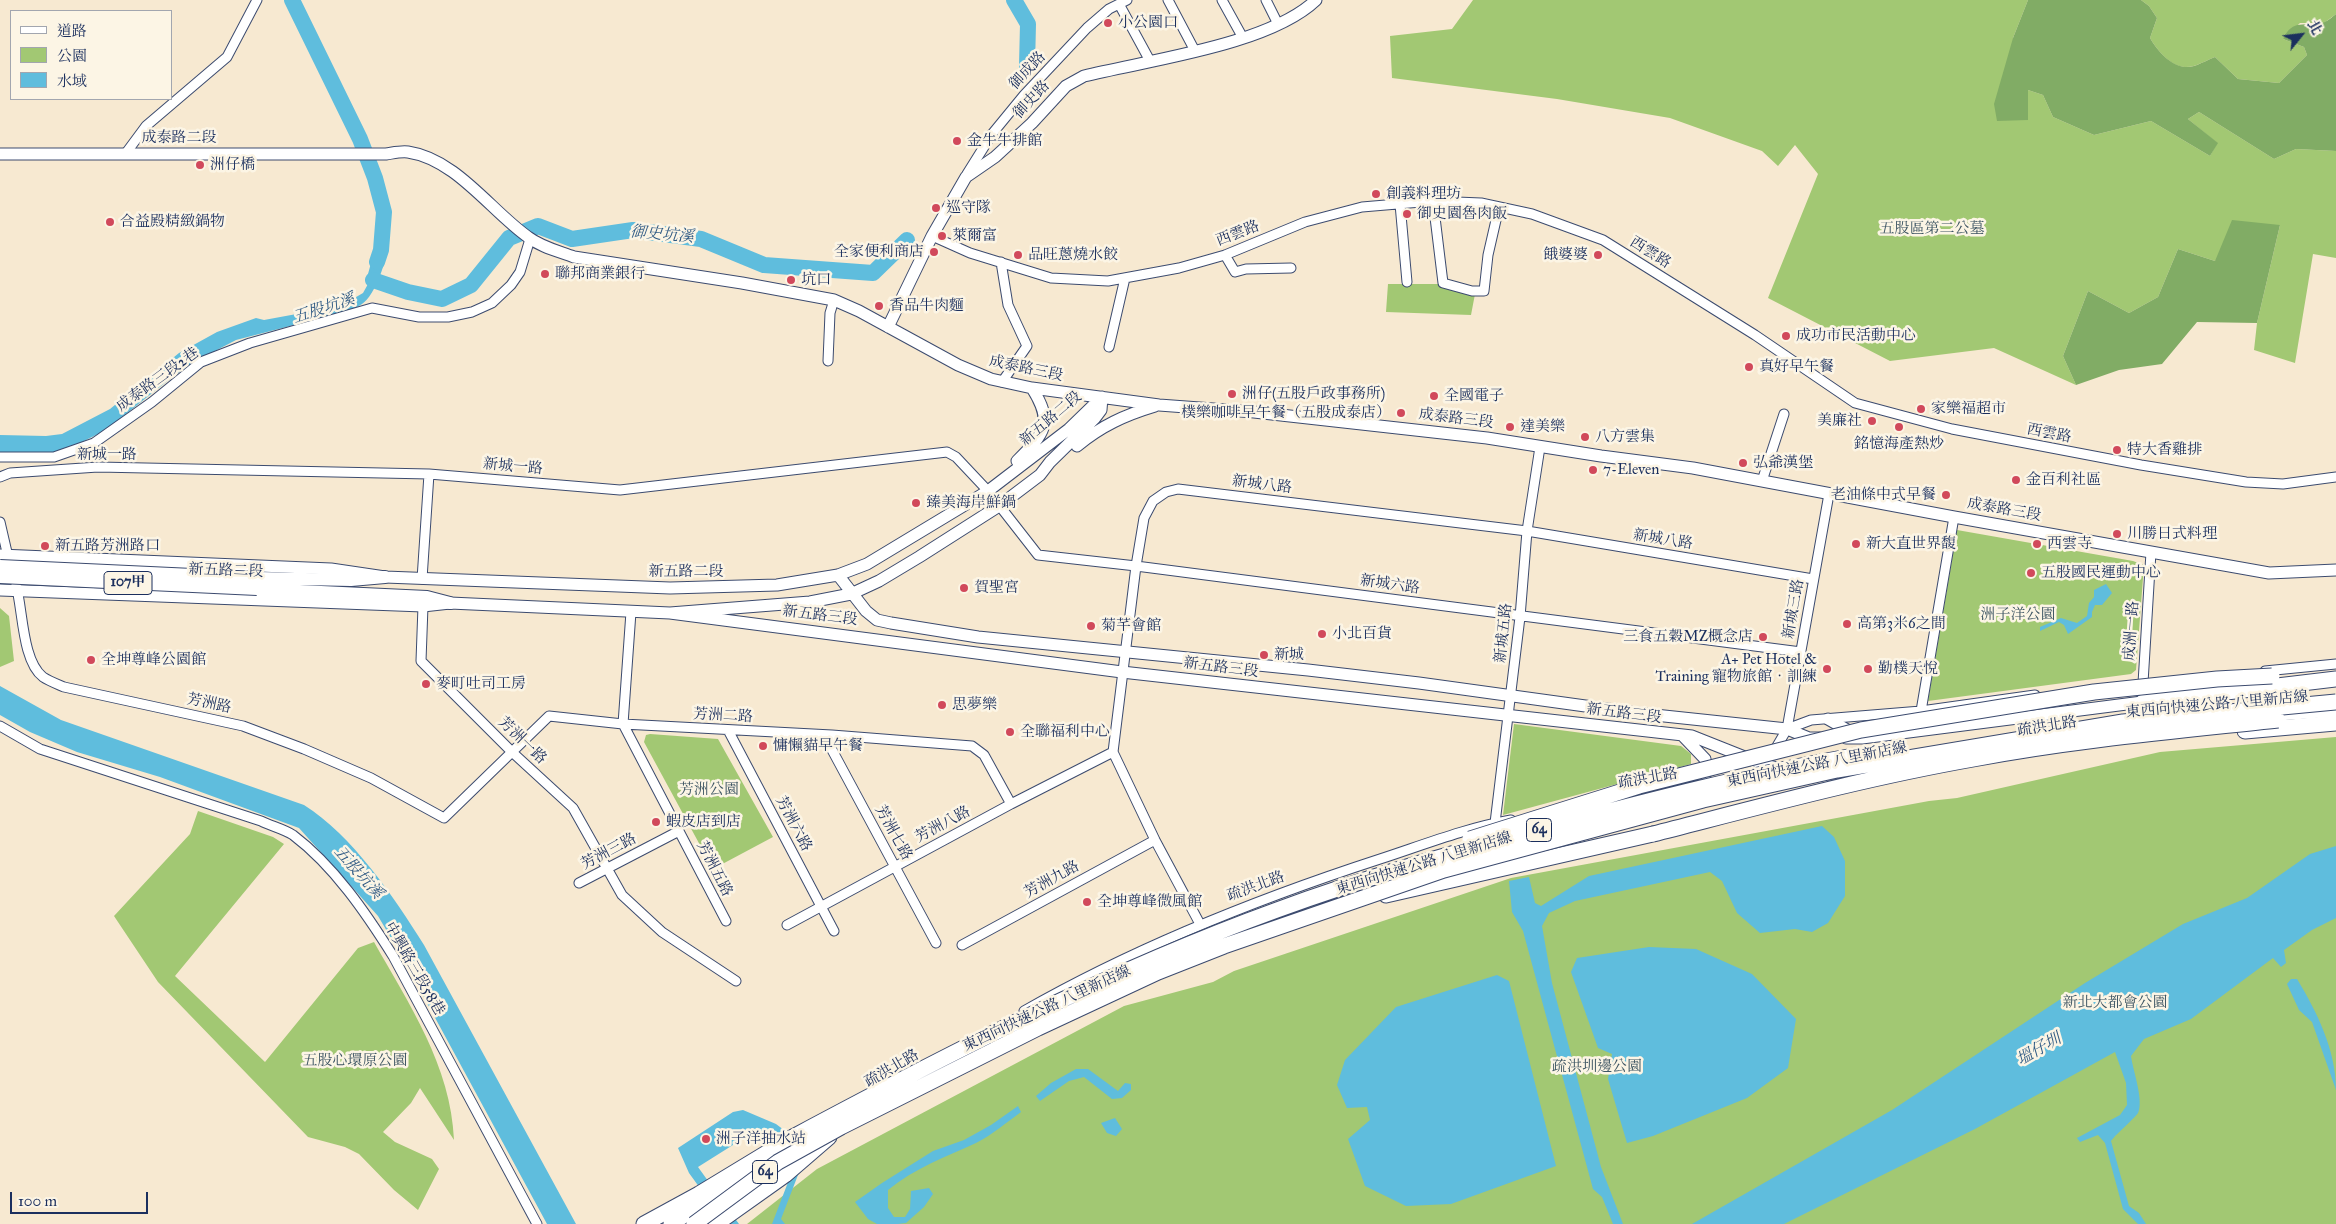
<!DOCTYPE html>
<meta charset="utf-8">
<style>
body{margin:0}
#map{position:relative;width:2336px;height:1224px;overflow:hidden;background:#f7e9d1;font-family:"IM FELL Great Primer","Noto Serif TC",serif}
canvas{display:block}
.legend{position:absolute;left:10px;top:10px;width:162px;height:90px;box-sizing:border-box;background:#fcf5e5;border:1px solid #a2a6af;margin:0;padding:6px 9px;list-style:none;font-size:15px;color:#1b2f5e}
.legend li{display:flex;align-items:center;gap:10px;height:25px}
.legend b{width:25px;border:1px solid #a2a6af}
.north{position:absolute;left:2276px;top:10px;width:50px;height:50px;-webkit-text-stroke:4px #fcf5e5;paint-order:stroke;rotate:61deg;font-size:14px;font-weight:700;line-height:20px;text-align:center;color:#1b2f5e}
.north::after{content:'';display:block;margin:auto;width:18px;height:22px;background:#1b2f5e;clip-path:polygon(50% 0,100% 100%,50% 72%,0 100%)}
.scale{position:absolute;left:10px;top:1192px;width:138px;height:22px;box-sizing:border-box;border:2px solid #1b2f5e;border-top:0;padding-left:6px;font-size:15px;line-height:18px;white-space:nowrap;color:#1b2f5e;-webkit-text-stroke:4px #fcf5e5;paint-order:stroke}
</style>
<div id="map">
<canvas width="2336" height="1224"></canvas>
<ul class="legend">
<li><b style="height:6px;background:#fff"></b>道路</li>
<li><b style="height:14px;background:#a2c873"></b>公園</li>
<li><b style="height:14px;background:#5fbddd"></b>水域</li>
</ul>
<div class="north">北</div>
<div class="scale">100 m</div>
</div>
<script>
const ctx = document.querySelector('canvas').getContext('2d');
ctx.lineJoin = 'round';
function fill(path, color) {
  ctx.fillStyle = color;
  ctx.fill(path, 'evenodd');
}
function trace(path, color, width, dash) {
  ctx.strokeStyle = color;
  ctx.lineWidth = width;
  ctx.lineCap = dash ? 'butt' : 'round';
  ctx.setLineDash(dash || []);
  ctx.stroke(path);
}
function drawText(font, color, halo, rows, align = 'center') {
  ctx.font = font + ' "IM FELL Great Primer","Noto Serif TC",serif';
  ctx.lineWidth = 5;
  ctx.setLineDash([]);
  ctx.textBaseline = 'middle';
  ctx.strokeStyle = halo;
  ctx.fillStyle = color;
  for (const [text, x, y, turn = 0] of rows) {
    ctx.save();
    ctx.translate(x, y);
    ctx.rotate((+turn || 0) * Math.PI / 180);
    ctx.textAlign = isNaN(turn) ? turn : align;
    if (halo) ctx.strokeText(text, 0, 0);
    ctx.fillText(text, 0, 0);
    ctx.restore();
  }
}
fill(new Path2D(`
 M1473,0H2028L2013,38L2028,90L2043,95L2053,117L2094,135L2151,121L2210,156L2217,143L2188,119L2199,112L2274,159L2296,149L2336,151V258L2313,254L2295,363L2254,350L2257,323L2280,225L2215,261L2178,249L2158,297L2129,313L2088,291L2063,356L2076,385L1994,348L1890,361L1768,298L1818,174L1795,145L1778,166L1762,151L1670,118L1557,99L1392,78L1390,36L1452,29Z
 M2141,0H2336V14L2324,23H2300L2283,39L2304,47L2307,55L2279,83L2238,79L2215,57C2207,60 2194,68 2185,67C2170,66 2157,50 2150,38L2157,18L2149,6Z
 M1388,284H1441L1475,294L1471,315L1386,312Z
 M1957,530L2133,561L2144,565L2136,670L2131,674L1928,701Z
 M0,608L9,616L14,661L0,667Z
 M1514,724L1681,746L1691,754V764L1503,815Z
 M650,734L718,739L773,837L713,869L644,742L646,735Z
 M2336,737V1224H747L817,1169L1124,1006L1213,982L1234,971L1511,878L1929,801L1957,798L2160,752Z
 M198,811L273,837L284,844L175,976L265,1062L358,948L374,942C409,1004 451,1066 454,1140L420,1088L411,1103L383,1132L395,1142L432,1159L439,1169L418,1210L394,1190L359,1154L345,1147L308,1137L158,982L114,916L190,834Z`), '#a2c873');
fill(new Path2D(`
 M2028,0H2141L2149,6L2157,18L2150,38C2157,50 2170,66 2186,67C2194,68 2207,60 2215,57L2238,79L2279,83L2307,55L2304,47L2283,39C2293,18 2305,27 2322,23C2327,22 2332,17 2336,14V151L2296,149L2274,159L2199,112L2188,119L2218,143L2210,156L2151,121L2094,135L2053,117L2043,95L2028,90V120L1997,121L1994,104L2013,38Z
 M2232,220L2280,225L2257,323L2197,322L2162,364L2119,370L2076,385L2063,356L2088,291L2129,313L2158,297L2178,249L2215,261Z`), '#81ac65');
fill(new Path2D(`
 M377,241L389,244C386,260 376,295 362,304C358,307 353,309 348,311L236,340L217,350L176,374L106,430L82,442L58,452H0V435L46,436L62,434L110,409L179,353L217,332L256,318L264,320L302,313L344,300H351L363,293L368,284V274Z
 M2106,584L2112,593L2102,605H2095L2092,612V617L2068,634L2064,625L2059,622L2040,631V627L2061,618L2077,623L2087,616L2089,603L2094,597V590Z
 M0,686L61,720L304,805C352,835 394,897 424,945L576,1224H547L401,955L378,916L299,828L160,777L77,752L30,732L0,715Z
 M1822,826L1834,837L1845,861V896L1828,923L1812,932L1795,929L1760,933L1737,913L1722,881L1710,872L1575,901L1549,913L1542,926L1552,983L1601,1167L1623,1224H1613L1602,1197L1593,1189L1523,931L1512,912L1509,881L1529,877L1535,903L1541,906L1589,876Z
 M2336,846V918L2312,930L2284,950L2286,963L2281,967L2273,958L2191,1019L2144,1039L2131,1056C2133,1071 2144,1100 2138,1113C2135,1118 2117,1133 2111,1141L2129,1206L2139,1213L2146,1224H2138L2123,1209L2105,1143L2098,1135L2080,1142L2077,1138L2120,1115L2127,1105L2126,1083L2115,1052L1975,1129L1784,1224H1692L1892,1110L2085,983L2183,924L2247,898L2310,854Z
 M1649,947L1696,949L1752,974L1796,1019L1788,1068L1747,1098L1653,1136L1627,1143L1608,1079L1612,1054L1598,1048L1571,972L1577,958Z
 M1497,975L1509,981L1556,1166L1451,1204L1406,1206L1365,1186L1348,1139L1370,1120L1367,1107L1347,1108L1337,1085L1345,1060L1396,1007Z
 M2291,979H2297C2317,1012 2336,1050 2336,1090L2312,1022L2299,1010L2287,984Z
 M1076,1069H1088L1118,1091L1125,1083L1131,1084V1090L1122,1098L1112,1099L1084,1077L1069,1081L1040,1101L1036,1096L1051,1083Z
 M1018,1106L1021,1112C1007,1122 992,1135 976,1143C945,1157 915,1168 888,1190V1208L894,1217H905L910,1209L911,1191L929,1188L933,1194L924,1207L906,1223L898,1224H877L868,1219L855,1202L882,1183L933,1151L964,1140L991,1125Z
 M743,1110L776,1124L792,1136L803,1162L781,1219L785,1224H772L795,1164L786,1146L760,1133H752L698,1167L739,1224H726L689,1173L678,1148L733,1112Z
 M1115,1118L1122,1129L1116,1136L1107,1133L1101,1123Z`), '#5fbddd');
trace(new Path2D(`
 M292,0L360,139L375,178L384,212L381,250L377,262
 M1014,0L1028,24L1027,66
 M373,280L408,292L442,299L471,285L509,238L538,226L572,239L633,230L701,239L764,265L873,273L907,240`), '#5fbddd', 16);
const street = new Path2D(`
 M1168,0L1195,51
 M1222,0L1243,38
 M1266,0L1278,24
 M1119,4L1150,61
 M126,153L146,126L227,57L257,0
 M967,174L992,134L1024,95L1087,28L1109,9L1127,0
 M1433,201L1443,283L1472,291H1484L1488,255L1499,207
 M1400,204L1407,282
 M932,236L970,253L1051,278L1108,281L1179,268L1225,255L1305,222L1362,207L1433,201L1481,203L1532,214L1603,240L1755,335L1855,403L1952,429L2141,465L2246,482L2283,484L2336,477
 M1225,255L1235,272L1246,269L1291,268
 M1001,262L1008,305L1027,346L1002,382
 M1109,347L1125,278
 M828,361L830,313L834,300
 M0,457H54L94,443L152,402L201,362L250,343L372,308L419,317H448L472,312L492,303L511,285L520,272L530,239
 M0,477L10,473L98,467L429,474L620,490L947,452L956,457L988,491L1038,555L1136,566L1801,652
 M1762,481L1784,414
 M0,522L9,561
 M422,579L429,474
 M16,585C23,610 22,661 43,677C49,681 57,684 64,687L243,726L304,749L371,778L444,818L549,716L623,724L832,735L972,746L984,755L1011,804
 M423,606L421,661L512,752L573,808L622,895L662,932L736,981
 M631,612L623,724L726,921
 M2265,671L2336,664
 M2143,683L2151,552
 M1921,711L1954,517
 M0,726L40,749L261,821C271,826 284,829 293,835C334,866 366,913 393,956L537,1224
 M1787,729L1829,494
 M728,730L834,931
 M832,735L831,748L936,943
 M1773,753L1787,729L1811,720L1921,711L2035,695
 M1617,799L1653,793
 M1495,823L1520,617L1527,531L1540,447
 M579,883L679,831
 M1200,924L1155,840L1113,752L1136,566L1144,518L1153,501L1166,492L1178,489L1527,531L1813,579
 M787,925L1011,804L1113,752
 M962,945L1155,840
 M1024,1011C1136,947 1257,899 1380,859C1423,845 1466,828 1511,820
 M706,1204L759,1167`);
const secondary = new Path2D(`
 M0,154H386C393,153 401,151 408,152C456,159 491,211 528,237C541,247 558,251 574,257L742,283L834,300L859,311L958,365L991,379L1032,388L1159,405L1254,412L1487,438L1601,456L1693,468L1954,517L2269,573L2336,570
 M888,327L932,236L966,177L995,157L1032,123L1066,86L1084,76C1148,60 1269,45 1316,0
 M1077,446C1101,426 1125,415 1155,406
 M1017,461C1045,433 1054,423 1032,388
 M0,555L331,569L385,577L670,588L777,585L838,575L867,564L988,491L1069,429L1102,397
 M838,575L866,611L877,620L891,623L978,637L1308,670L1419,683L1636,713L1787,729L1809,738H1820
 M0,590L423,606L450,603L670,613L810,602L851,594L879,581L919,557L999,506L1040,475L1050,462L1095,418L1101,410L1102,397
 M670,613L1122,672L1692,736L1765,765L1782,769
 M2278,715L2336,711
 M1828,719L1856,735
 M1683,736L1705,759L1707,771L1699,785
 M1846,738H1862L2150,701`);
const primary = new Path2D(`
 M257,578L351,580L385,577
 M257,589L427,597L450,603`);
const highway = new Path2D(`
 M2143,702L2336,679
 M2245,731L2336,723
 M1386,895L1653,834
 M644,1224L699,1194L793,1137
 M671,1224L707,1200
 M716,1224L785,1175L829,1137`);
trace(street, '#3c4b6f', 11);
trace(secondary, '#3c4b6f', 13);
trace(primary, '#3c4b6f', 14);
trace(highway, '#3c4b6f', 17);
trace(street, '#fff', 9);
trace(secondary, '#fff', 11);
trace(primary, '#fff', 12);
trace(highway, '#fff', 15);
const primaryBridge = new Path2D(`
 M0,566L257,578
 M0,577L257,589`);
const highwayBridge = new Path2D(`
 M1653,834C1759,807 1865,778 1973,759C2074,740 2176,731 2278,720
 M1470,839L1639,786L1861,730L2094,692L2217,679L2272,676
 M793,1137C950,1053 1109,971 1277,910C1366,877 1457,852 1549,827C1650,800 1751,774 1854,756
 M694,1224L778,1162L841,1127L1038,1028L1158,972L1224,946L1444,870L1703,800L1837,770L2123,722L2336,702`);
trace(primaryBridge, '#3c4b6f', 14, []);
trace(highwayBridge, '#3c4b6f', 17, []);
trace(primaryBridge, '#fff', 12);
trace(highwayBridge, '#fff', 15);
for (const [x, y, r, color] of [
 [1108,23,5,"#d1495b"],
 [957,141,5,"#d1495b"],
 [200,165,5,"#d1495b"],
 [1376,194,5,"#d1495b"],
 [936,208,5,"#d1495b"],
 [1407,214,5,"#d1495b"],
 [110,222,5,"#d1495b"],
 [942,236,5,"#d1495b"],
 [934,252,5,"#d1495b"],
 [1018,255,5,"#d1495b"],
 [1598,255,5,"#d1495b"],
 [545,274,5,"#d1495b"],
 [791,280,5,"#d1495b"],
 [879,306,5,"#d1495b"],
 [1786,336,5,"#d1495b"],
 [1749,367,5,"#d1495b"],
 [1232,394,5,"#d1495b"],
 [1434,396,5,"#d1495b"],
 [1921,409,5,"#d1495b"],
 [1401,413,5,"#d1495b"],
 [1872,421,5,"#d1495b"],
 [1510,427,5,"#d1495b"],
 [1899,427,5,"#d1495b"],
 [1585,437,5,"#d1495b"],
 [2117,450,5,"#d1495b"],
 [1743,463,5,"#d1495b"],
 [1593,470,5,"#d1495b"],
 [2016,480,5,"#d1495b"],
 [1946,495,5,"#d1495b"],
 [916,503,5,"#d1495b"],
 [2117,534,5,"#d1495b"],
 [1856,544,5,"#d1495b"],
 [2037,544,5,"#d1495b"],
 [45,546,5,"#d1495b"],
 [2031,573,5,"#d1495b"],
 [964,588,5,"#d1495b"],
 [1847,624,5,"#d1495b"],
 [1091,626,5,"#d1495b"],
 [1322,634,5,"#d1495b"],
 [1763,637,5,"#d1495b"],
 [1264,655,5,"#d1495b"],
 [91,660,5,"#d1495b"],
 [1827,669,5,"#d1495b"],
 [1868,669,5,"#d1495b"],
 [426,684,5,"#d1495b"],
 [942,705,5,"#d1495b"],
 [1010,732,5,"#d1495b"],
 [763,746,5,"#d1495b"],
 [656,822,5,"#d1495b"],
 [1087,902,5,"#d1495b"],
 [706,1139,5,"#d1495b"]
]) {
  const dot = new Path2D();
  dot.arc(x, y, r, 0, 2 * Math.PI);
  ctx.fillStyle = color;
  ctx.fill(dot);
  trace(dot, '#fcf5e5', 2);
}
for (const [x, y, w] of [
 [128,583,48],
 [1539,830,25],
 [765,1172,25]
]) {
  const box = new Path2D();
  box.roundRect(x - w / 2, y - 11.5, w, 23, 4);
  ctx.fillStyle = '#fcf5e5';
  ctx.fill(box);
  trace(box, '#1b2f5e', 1);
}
drawText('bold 14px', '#1b2f5e', null, [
 ["107甲",128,583],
 ["64",1539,830],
 ["64",765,1172]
]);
drawText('15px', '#1b2f5e', '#fcf5e5', [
 ["小公園口",1118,23],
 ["金牛牛排館",967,141],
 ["洲仔橋",210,165],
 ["創義料理坊",1386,194],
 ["巡守隊",946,208],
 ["御史園魯肉飯",1417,214],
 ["合益殿精緻鍋物",120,222],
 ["萊爾富",952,236],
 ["全家便利商店",924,252,"right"],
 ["品旺蔥燒水餃",1028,255],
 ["餓婆婆",1588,255,"right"],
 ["聯邦商業銀行",555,274],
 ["坑口",801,280],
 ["香品牛肉麵",889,306],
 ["成功市民活動中心",1796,336],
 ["真好早午餐",1759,367],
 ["洲仔(五股戶政事務所)",1242,394],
 ["全國電子",1444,396],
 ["家樂福超市",1931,409],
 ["樸樂咖啡早午餐（五股成泰店）",1391,413,"right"],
 ["美廉社",1862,421,"right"],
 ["達美樂",1520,427],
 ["八方雲集",1595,437],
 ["銘憶海產熱炒",1899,444,"center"],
 ["特大香雞排",2127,450],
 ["弘爺漢堡",1753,463],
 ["7-Eleven",1603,470],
 ["金百利社區",2026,480],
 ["老油條中式早餐",1936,495,"right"],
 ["臻美海岸鮮鍋",926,503],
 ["川勝日式料理",2127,534],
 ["新大直世界馥",1866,544],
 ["西雲寺",2047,544],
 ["新五路芳洲路口",55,546],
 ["五股國民運動中心",2041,573],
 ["賀聖宮",974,588],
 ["高第3米6之間",1857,624],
 ["菊芊會館",1101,626],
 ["小北百貨",1332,634],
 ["三食五穀MZ概念店",1753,637,"right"],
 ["新城",1274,655],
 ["全坤尊峰公園館",101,660],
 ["A+ Pet Hotel &",1817,660,"right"],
 ["Training 寵物旅館．訓練",1817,677,"right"],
 ["勤樸天悅",1878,669],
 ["麥町吐司工房",436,684],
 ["思夢樂",952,705],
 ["全聯福利中心",1020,732],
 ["慵懶貓早午餐",773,746],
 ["蝦皮店到店",666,822],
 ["全坤尊峰微風館",1097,902],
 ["洲子洋抽水站",716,1139]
], 'left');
drawText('15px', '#1b2f5e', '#fcf5e5', [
 ["御成路",1028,71,-47],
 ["御史路",1032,100,-47],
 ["成泰路二段",179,138],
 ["西雲路",1238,234,-21],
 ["西雲路",1650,253,32],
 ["成泰路三段",1026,369,12],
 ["成泰路三段2巷",158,380,-36],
 ["新五路二段",1051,419,-40],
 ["成泰路三段",1456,419,7],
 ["西雲路",2049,434,11],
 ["新城一路",107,455],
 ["新城一路",513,467,5],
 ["新城八路",1262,485,7],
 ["成泰路三段",2004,510,10],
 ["新城八路",1663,540,9],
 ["新五路二段",226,571,2],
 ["新五路二段",686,572],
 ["新城六路",1390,585,8],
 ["新城三路",1794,609,-80],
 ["新五路三段",820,616,7],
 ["成洲一路",2132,631,-86],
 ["新城五路",1504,633,-84],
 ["新五路三段",1221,668,7],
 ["芳洲路",209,704,12],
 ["東西向快速公路 八里新店線",2217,705,-5],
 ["新五路三段",1624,714,7],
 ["芳洲二路",723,716,3],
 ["疏洪北路",2047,727,-9],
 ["芳洲一路",522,741,44],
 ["東西向快速公路 八里新店線",1817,765,-11],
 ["疏洪北路",1648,779,-10],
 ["芳洲六路",793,824,62],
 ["芳洲八路",943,825,-28],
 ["芳洲七路",893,833,61],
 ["芳洲三路",609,852,-28],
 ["東西向快速公路 八里新店線",1424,864,-17],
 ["芳洲五路",714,869,63],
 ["芳洲九路",1052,880,-29],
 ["疏洪北路",1256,887,-20],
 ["中興路三段58巷",414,969,60],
 ["東西向快速公路 八里新店線",1047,1009,-25],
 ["疏洪北路",892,1069,-30]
]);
drawText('15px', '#3d5563', '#fcf5e5', [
 ["五股區第二公墓",1932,229],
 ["洲子洋公園",2018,615],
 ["芳洲公園",709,790],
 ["新北大都會公園",2115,1003],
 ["五股心環原公園",355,1061],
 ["疏洪圳邊公園",1597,1067]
]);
drawText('italic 16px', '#2f5a84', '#fcf5e5', [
 ["御史坑溪",662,235,5],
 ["五股坑溪",324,309,-18],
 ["五股坑溪",358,873,48],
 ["塭仔圳",2039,1050,-30]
]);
</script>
